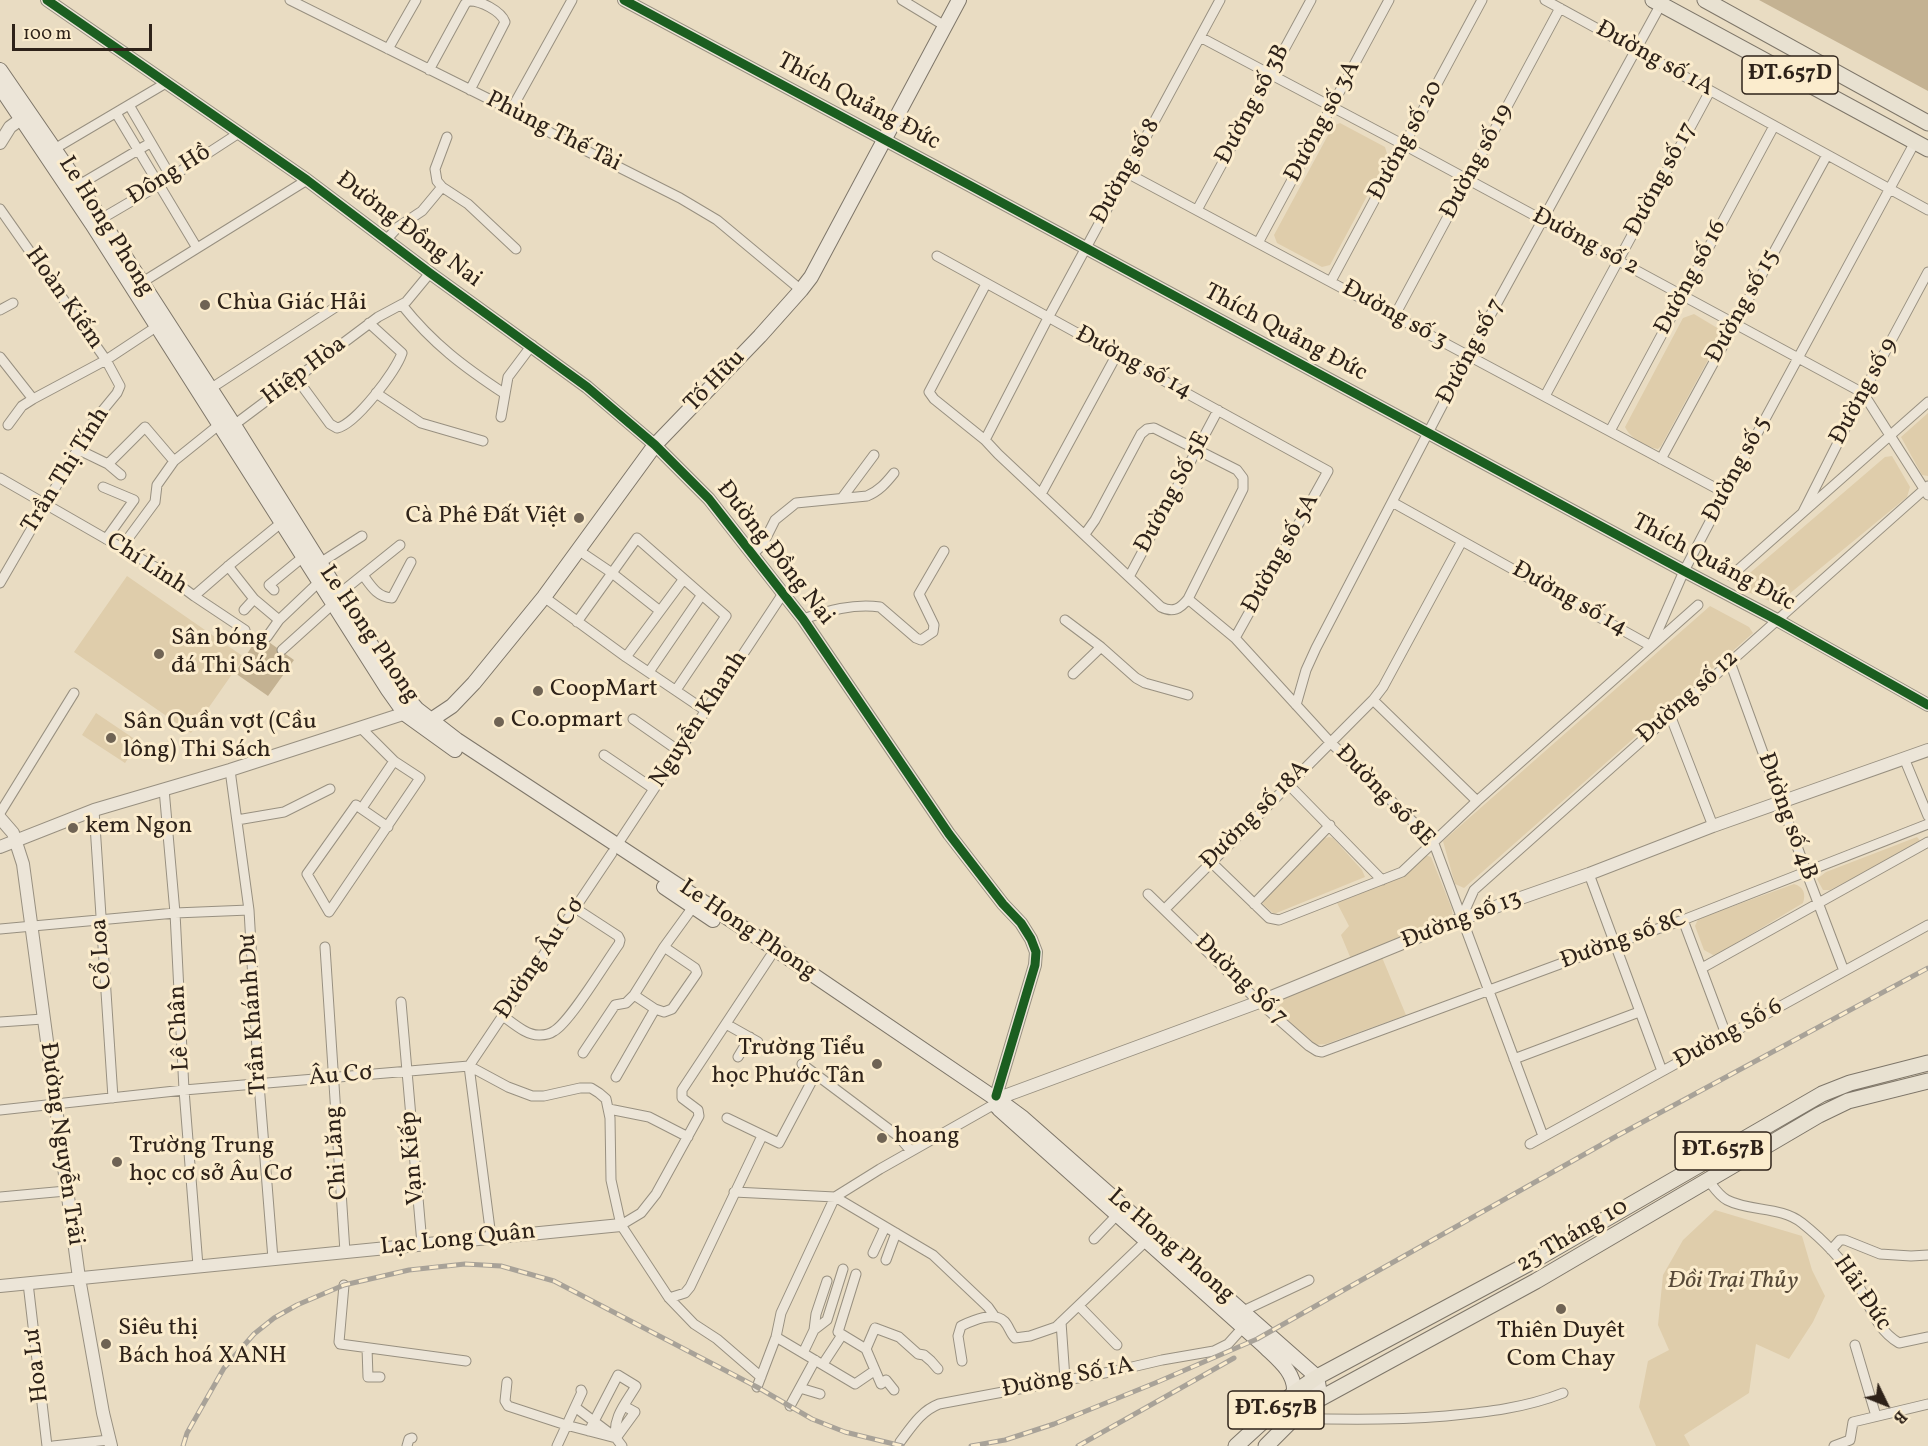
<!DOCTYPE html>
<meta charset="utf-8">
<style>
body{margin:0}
#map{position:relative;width:1928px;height:1446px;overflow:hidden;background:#e9dcc2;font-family:Vollkorn,serif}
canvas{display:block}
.north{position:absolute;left:1856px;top:1374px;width:60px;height:60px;-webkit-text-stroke:4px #fbeccd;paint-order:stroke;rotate:133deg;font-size:16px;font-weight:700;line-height:24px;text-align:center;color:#2e2219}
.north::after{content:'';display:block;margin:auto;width:21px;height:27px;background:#2e2219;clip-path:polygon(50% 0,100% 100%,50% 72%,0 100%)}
.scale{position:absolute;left:12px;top:24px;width:140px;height:27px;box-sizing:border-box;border:3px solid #2e2219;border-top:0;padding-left:8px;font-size:18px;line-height:21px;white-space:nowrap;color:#2e2219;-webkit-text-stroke:4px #fbeccd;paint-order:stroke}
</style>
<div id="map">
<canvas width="1928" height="1446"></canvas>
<div class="north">B</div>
<div class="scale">100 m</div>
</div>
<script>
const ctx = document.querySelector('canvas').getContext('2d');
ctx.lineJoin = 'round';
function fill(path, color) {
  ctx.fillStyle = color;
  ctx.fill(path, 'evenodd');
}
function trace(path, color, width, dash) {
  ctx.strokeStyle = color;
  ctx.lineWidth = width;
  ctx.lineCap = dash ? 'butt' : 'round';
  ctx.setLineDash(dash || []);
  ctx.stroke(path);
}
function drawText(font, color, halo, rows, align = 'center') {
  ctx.font = font + ' Vollkorn,serif';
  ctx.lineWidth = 6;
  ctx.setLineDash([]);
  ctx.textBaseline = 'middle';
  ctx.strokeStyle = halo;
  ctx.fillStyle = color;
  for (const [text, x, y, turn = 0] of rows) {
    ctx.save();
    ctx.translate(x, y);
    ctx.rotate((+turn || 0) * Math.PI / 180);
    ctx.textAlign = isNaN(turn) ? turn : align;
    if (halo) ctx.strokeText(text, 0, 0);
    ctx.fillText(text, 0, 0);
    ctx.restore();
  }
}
fill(new Path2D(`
 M1340,123L1385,147L1388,157L1330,265L1322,267L1277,243L1274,235L1333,126Z
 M1694,314L1719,329L1720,338L1661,446L1658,449C1646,447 1630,438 1625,427L1683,318Z
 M1928,413V476L1922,475L1901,437Z
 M1892,456L1910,487L1907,497L1777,604L1743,590L1737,584L1885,457Z
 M127,576L244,657L191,733L74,652Z
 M1710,606L1749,627L1753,633L1464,888L1455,884L1443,841Z
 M96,713L139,742L125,763L82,735Z
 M1329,837L1333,838L1362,870L1365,877L1274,914L1263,904L1264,899L1322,839Z
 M1917,837L1921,842L1917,845L1830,890H1823L1817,879L1826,872Z
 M1425,855L1431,857L1452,909L1453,919L1351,959L1341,935L1349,926L1337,903L1399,877Z
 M1794,884C1804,887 1806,894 1803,903L1718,954L1713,955L1704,950L1695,926L1698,919Z
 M1381,955L1406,1015L1326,1044L1312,1045L1277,1009L1287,995Z
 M1715,1210L1802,1236L1812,1270L1825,1296L1813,1322L1789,1359L1756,1344L1749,1393L1684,1435L1690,1446H1656L1639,1407L1648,1361L1669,1350L1658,1325L1663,1275L1683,1240Z`), '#dfcdab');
fill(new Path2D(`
 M1759,0H1928V91Z
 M259,635L294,660L268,696L235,673Z`), '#c4b292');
const minor = new Path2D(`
 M290,0L511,110L551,133L680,198L717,220L801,290
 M902,0L945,26
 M1545,0L1928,210
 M1200,37L1404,145L1863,393L1928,495
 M388,49L416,0
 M429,70L465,4L468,1C480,0 501,11 505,22L470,90
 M129,105L171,177
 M511,110L572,0
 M116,113L197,248
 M447,137L435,169L437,181L442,187L468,204L516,249
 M56,148L166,83
 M1127,173L1725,493
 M79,185L150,143
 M0,209L106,360L120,386L117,393L94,421L0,583
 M1197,210L1311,0
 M101,219L159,185L239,133
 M387,239L398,227L422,211L442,187
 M1258,243L1389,0
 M937,256L1328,471L1235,638
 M1331,281L1482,0
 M141,283L307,180
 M986,284L929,392L934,399L985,440L998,454L1161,607C1173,613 1180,609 1188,599L1243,489V478L1237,470L1154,428L1147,429L1141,434L1095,520L1085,534
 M402,305C433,344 464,367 505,394
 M0,310L13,303
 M1395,315L1560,8
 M0,357L33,399
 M297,379L330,424L337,428C355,425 396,371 402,353L369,323
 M210,389L345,301
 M376,393L421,423L483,441
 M1545,396L1710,91
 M501,417L508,377L532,345
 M8,425L22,406L33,399L106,360L156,327
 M234,425L378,317L406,302L430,273
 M1610,431L1774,126
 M985,440L1048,318L1220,0
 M77,449L108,464L121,475
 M1661,459L1827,155
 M108,464L145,427L174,461
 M0,478L155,567L194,596L232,563L281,523
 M103,487L134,500L106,539
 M1041,494L1116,356
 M842,498L874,455
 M1392,502L1651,646
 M1803,512L1863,393L1928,272
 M121,548L155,502L157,485L174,461L220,424
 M578,550L612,573L660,611
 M753,554L763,544L775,520L796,503L867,496C879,491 886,483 894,473
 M320,563L362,536
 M228,566L254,599L279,620
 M363,575C371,586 377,597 392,598L411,562
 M1731,576L1928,402
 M1129,577L1218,410
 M274,590L269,585L303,557
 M339,594L400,545
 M194,596L245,630
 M544,597L626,657L706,711
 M1188,599L1235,638L1330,742L1433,841L1543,1136
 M244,610L254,599
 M803,619C827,611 854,603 880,607L916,638L921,640L933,632L934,625L919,594L944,551
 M1065,620L1101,647L1136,678L1145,683L1188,695
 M577,622L637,538L726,616L676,690
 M267,637L279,620L319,582
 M1652,644L1684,571L1725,493L1915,142
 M282,650L333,604
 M626,657L683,580
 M1730,662L1806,871L1844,971
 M649,672L701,596
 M1073,674L1101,647
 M1373,700L1477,801
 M1296,705L1306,670L1316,648L1468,356L1661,4
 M1670,715L1713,826
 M633,719L679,751
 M361,728L394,761L420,778L329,912L307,874L356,805L388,827
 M604,755L654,789
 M1904,758L1928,816
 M230,770L249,910L259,1084L273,1259
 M1288,784L1382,880
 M164,789L175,913L184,1090L198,1266
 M362,808L394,761
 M94,810L113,1098
 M0,813L74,693
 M237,820L284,812L330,789
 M617,845L782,595
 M1211,862L1269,918L1279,920L1402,872L1477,801L1698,605
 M1589,874L1662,1071
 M1148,894L1259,1002L1309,1046L1317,1051L1322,1052L1614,944L1683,920L1928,824
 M1254,904L1330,825
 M1165,909L1373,700L1383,687L1462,541
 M1461,919L1474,890L1928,486
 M1683,920L1727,1037
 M0,929L175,913L249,910
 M325,947L345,1252
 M1702,968L1928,842
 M634,995L655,1009
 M401,1002L422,1244
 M503,1016C513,1023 527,1036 540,1035C545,1035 550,1034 554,1031C570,1022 606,962 619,944L620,940L618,936L575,908
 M0,1022L43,1019
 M726,1024L758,1042
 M583,1053L615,1005L626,1003L634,995L664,947L693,907
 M738,1057L750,1037
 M1514,1059L1639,1012
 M802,1064L898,1136L911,1151
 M616,1077L655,1009L664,1012L672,1009L697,973L695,968L664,947
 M609,1109L649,1117L688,1137
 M0,1110L184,1090L469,1066L508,1087L532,1096H544L580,1088H591L599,1093L606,1099L610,1118L611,1180L621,1225L669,1298L694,1324L717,1339L761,1377
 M727,1118L779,1143L815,1075
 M1530,1144L1928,925
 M1708,1180C1713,1186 1719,1196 1727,1200C1750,1212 1781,1206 1802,1223C1822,1239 1841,1258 1855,1280C1870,1303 1874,1328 1899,1343L1928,1337
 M734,1192L835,1197L933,1255L988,1307L995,1317
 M0,1197L66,1191
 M621,1225L641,1213L656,1194L699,1116L698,1110L682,1098V1090L770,957
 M491,1237L469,1066L612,853
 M1094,1239L1117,1215
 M1831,1250L1840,1240H1845L1880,1254L1911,1256L1928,1255
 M873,1253L885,1227
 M886,1260L896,1233
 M856,1274L838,1332L866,1349
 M28,1283L47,1446
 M344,1285L339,1342L340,1344L466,1361
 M669,1298L685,1293L690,1287L762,1136
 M1079,1306L1117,1345
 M1243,1311L1309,1280
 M1061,1322L1065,1379
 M814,1330L816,1314L827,1281
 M776,1337L855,1384L874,1371
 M1855,1345L1876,1416
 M367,1348L368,1377H380
 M803,1353L814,1330L827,1320L843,1269
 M962,1361L958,1336L961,1326C972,1321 993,1311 1004,1321C1009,1326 1010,1333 1015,1338L1030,1336L1056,1327L1146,1241
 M823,1364L842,1335
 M507,1382L505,1401L508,1406L566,1425L616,1438
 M757,1387L776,1337L781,1313L835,1197L880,1169L993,1105
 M800,1388L820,1394
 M894,1390L886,1380L881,1384L866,1349L875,1328L899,1337L918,1354L924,1355L931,1361L938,1369
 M790,1406L815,1360
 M575,1407L616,1438L622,1446
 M1295,1418C1346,1420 1396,1420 1446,1416C1487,1412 1525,1408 1563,1393
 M589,1431L618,1375L636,1386C626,1403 612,1418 616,1438
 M616,1438L635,1412L624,1406
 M900,1442C912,1426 921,1411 939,1404L1115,1371L1162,1360L1214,1351L1228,1344L1246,1324
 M53,1446L109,1440
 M407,1446L409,1439L412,1438
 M557,1446L582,1392L581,1390
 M1834,1446L1850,1440L1853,1422L1928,1404`);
const tertiary = new Path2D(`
 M47,0L307,180L430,273L587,387L655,445L709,499L803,619L949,834L1003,904L1021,923L1031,939L1036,952L1035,965L996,1096
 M624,0L971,186L1684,571L1777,620L1928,705
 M0,143L10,127L28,114
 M0,818L13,833L23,864L79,1278L103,1413L111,1446
 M0,847L94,810L230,770L412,711
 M999,1098L1259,1002L1461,919L1589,874L1713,826L1928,750
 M0,1286L621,1225`);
const secondary = new Path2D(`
 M0,70L79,185L234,425L397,686L417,709L457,740L775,949L993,1097H998L1000,1102L996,1106
 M0,87L92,224L388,690L405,714L455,750
 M425,724L452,706L474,683L544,597L655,445L760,336L801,290L811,277L959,0
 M664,887L713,920
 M1000,1101L1023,1118L1317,1377L1319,1388L1312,1403
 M999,1109L1263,1345C1276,1358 1296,1372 1294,1393`);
const primary = new Path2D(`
 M1653,0L1928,149
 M1705,0L1928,123
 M1236,1446L1294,1393L1317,1377L1528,1264L1822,1094L1850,1083L1928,1063
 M1266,1446L1294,1418L1312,1403L1536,1281L1819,1115L1848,1101L1928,1081`);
trace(minor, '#989080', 11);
trace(tertiary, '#989080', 14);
trace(secondary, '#7e7669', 16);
trace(primary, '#7e7669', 17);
trace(minor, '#ece5d8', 9);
trace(tertiary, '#ece5d8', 12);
trace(secondary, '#ece5d8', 14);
trace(primary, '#e8e1d1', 15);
const rail = new Path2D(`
 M183,1446L187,1433L224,1368L254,1334L274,1318L297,1305L344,1285L409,1270L465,1264L501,1266L554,1281L757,1387L812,1419L845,1432L902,1446
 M971,1446L1005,1440L1054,1424L1155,1383L1257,1339L1615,1137L1928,968
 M1078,1446L1234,1358`);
trace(rail, '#a8a298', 5);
trace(rail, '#fbeccd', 3, [9]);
trace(new Path2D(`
 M47,0L307,180L430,273L587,387L655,445L709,499L803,619L949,834L1003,904L1021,923L1031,939L1036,952L1035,965L996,1096
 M624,0L971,186L1684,571L1777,620L1928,705`), '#1b5e20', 9);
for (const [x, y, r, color] of [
 [205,305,6,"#6f6354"],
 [579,518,6,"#6f6354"],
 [159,654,6,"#6f6354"],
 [538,691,6,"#6f6354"],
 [499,722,6,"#6f6354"],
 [111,738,6,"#6f6354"],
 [73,828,6,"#6f6354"],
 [877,1064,6,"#6f6354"],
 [882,1138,6,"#6f6354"],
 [117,1162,6,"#6f6354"],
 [1561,1309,6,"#6f6354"],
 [106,1344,6,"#6f6354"]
]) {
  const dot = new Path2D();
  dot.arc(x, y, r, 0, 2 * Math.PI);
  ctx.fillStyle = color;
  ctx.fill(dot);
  trace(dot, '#fbeccd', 2);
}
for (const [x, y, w] of [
 [1790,75,96],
 [1723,1151,96],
 [1276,1410,96]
]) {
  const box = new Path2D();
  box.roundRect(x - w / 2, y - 19, w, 38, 4.5);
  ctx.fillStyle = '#fbeccd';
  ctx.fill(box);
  trace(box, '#2e2219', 1.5);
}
drawText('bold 22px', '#2e2219', null, [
 ["ĐT.657D",1790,75],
 ["ĐT.657B",1723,1151],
 ["ĐT.657B",1276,1410]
]);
drawText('24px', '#2e2219', '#fbeccd', [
 ["Đường số 1A",1654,60,29],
 ["Thích Quảng Đức",858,103,28],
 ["Đường số 3B",1254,105,-62],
 ["Đường số 3A",1324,122,-62],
 ["Phùng Thế Tài",553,133,27],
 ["Đường số 20",1407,141,-62],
 ["Đường số 19",1478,162,-62],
 ["Đường số 8",1127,172,-61],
 ["Đông Hồ",170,176,-32],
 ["Đường số 17",1662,180,-62],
 ["Le Hong Phong",105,227,58],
 ["Đường Đồng Nai",408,231,37],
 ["Đường số 2",1585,243,28],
 ["Đường số 16",1692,278,-62],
 ["Hoàn Kiếm",63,299,55],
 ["Đường số 15",1744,307,-61],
 ["Đường số 3",1394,316,29],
 ["Thích Quảng Đức",1285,334,28],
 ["Đường số 7",1472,352,-62],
 ["Đường số 14",1133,364,28],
 ["Hiệp Hòa",305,372,-37],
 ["Tố Hữu",716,382,-46],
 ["Đường số 9",1865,392,-62],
 ["Đường số 5",1738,470,-62],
 ["Trần Thị Tính",67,471,-58],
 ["Đường Số 5E",1174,493,-62],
 ["Đường Đồng Nai",774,554,52],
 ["Đường số 5A",1282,554,-61],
 ["Thích Quảng Đức",1713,564,28],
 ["Chí Linh",146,565,33],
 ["Đường số 14",1569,600,29],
 ["Le Hong Phong",368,635,56],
 ["Đường số 12",1689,698,-42],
 ["Nguyễn Khanh",700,720,-57],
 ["Đường số 8E",1384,797,46],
 ["Đường số 18A",1256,816,-45],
 ["Đường số 4B",1786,817,70],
 ["Đường số 13",1462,921,-21],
 ["Le Hong Phong",747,931,34],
 ["Đường số 8C",1624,941,-20],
 ["Cổ Loa",103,954,-94],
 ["Đường Âu Cơ",541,959,-56],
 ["Đường Số 7",1240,981,44],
 ["Trần Khánh Dư",255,1014,-94],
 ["Lê Chân",181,1028,-93],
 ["Đường Số 6",1729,1035,-29],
 ["Âu Cơ",341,1077,-5],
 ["Đường Nguyễn Trãi",60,1144,82],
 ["Chi Lăng",338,1153,-94],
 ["Vạn Kiếp",414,1158,-95],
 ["23 Tháng 10",1573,1237,-30],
 ["Lạc Long Quân",458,1241,-6],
 ["Le Hong Phong",1170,1247,41],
 ["Hải Đức",1861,1294,56],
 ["Hoa Lư",38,1365,-97],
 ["Đường Số 1A",1068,1379,-11]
]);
drawText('24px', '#2e2219', '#fbeccd', [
 ["Chùa Giác Hải",217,305],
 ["Cà Phê Đất Việt",567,518,"right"],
 ["Sân bóng",171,640],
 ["đá Thi Sách",171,668],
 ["CoopMart",550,691],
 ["Co.opmart",511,722],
 ["Sân Quần vợt (Cầu",123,724],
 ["lông) Thi Sách",123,752],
 ["kem Ngon",85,828],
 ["Trường Tiểu",865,1050,"right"],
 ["học Phước Tân",865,1078,"right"],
 ["hoang",894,1138],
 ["Trường Trung",129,1148],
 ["học cơ sở Âu Cơ",129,1176],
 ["Siêu thị",118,1330],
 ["Bách hoá XANH",118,1358],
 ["Thiên Duyêt",1561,1333,"center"],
 ["Com Chay",1561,1361,"center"]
], 'left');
drawText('italic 24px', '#584a39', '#fbeccd', [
 ["Đồi Trại Thủy",1733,1283]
]);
</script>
